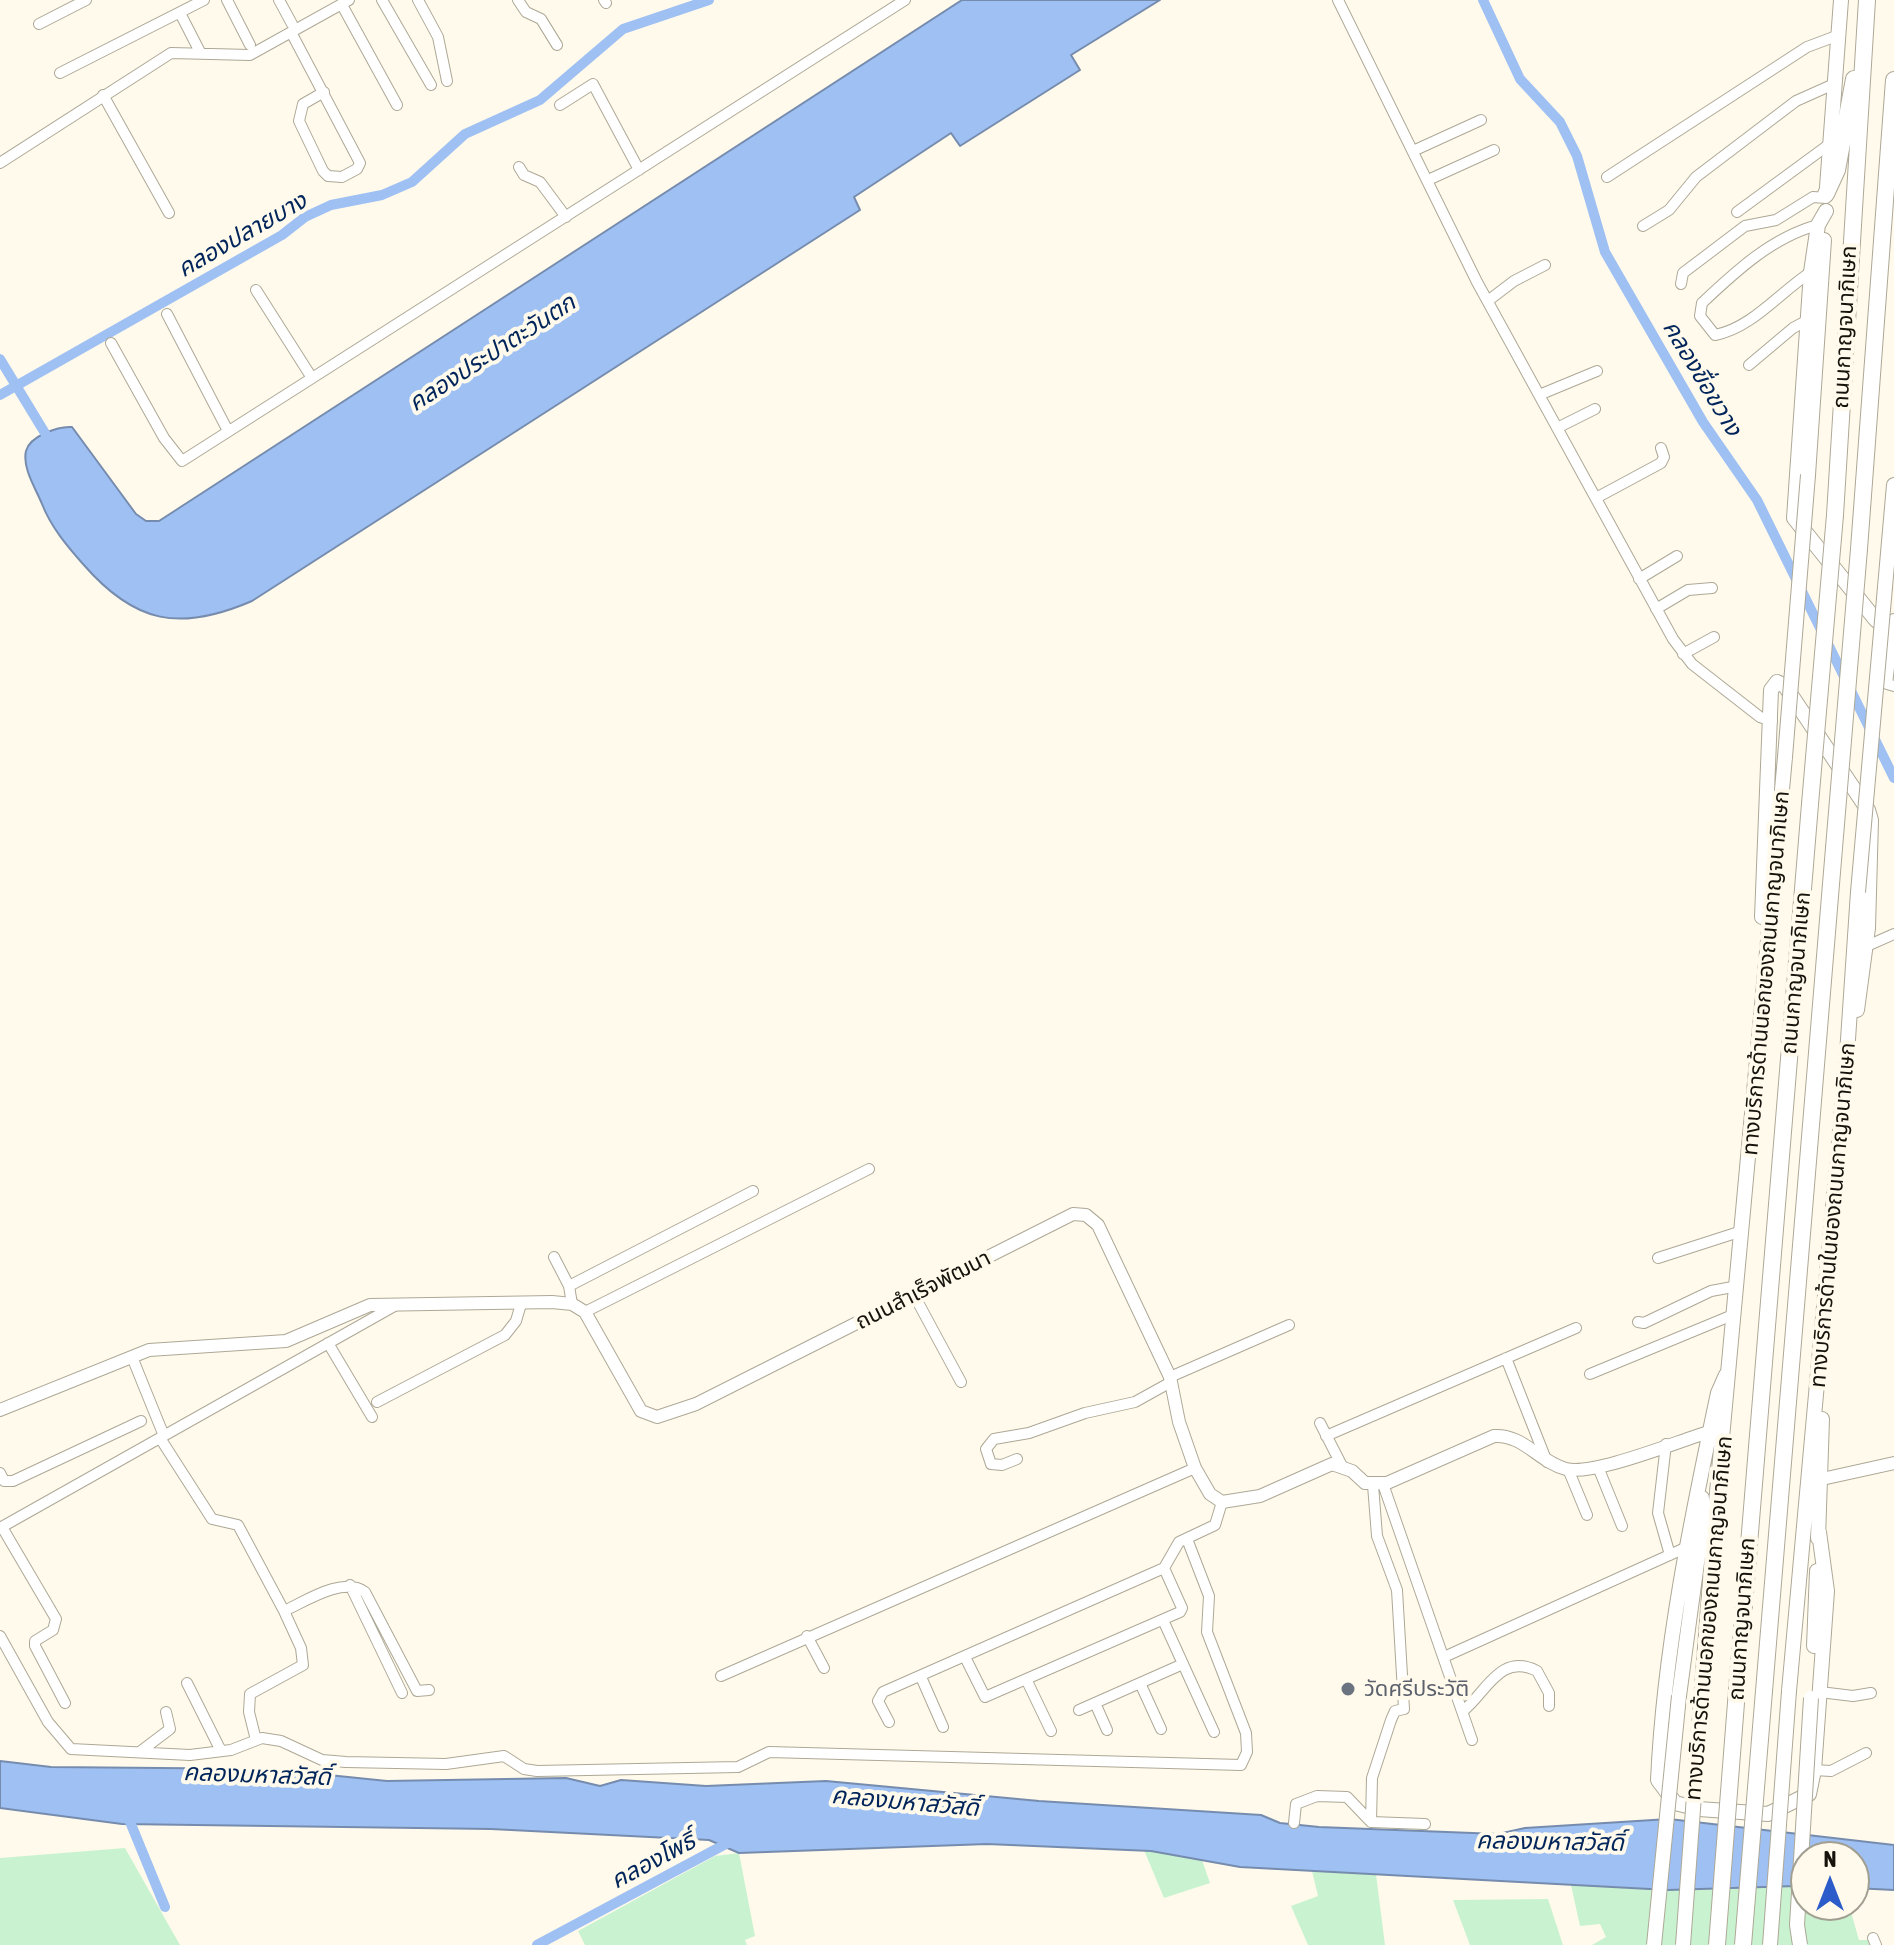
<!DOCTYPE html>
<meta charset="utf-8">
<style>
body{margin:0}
#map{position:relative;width:1894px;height:1945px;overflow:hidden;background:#fffaeb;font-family:"Asap Condensed",sans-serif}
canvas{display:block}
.north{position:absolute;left:1790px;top:1841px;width:80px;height:80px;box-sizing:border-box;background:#fffaeb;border:2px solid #a19e92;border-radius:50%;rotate:0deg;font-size:22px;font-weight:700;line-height:32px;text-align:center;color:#15130c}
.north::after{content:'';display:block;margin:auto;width:28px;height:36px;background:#2c5cca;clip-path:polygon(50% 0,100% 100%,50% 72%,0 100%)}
</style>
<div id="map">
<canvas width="1894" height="1945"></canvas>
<div class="north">N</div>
</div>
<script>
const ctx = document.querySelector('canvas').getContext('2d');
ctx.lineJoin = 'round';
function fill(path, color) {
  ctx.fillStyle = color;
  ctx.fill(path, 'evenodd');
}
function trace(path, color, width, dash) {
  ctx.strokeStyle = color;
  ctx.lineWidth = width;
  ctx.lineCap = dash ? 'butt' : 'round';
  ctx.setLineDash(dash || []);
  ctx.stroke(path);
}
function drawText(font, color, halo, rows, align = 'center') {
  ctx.font = font + ' "Asap Condensed","Noto Sans Thai",sans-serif';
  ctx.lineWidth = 8;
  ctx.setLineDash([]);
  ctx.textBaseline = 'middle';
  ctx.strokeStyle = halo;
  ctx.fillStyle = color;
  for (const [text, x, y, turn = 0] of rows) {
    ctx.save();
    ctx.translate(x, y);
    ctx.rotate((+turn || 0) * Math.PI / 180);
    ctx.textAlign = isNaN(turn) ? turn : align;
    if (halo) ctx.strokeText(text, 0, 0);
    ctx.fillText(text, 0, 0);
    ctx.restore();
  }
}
fill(new Path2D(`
 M125,1848L180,1945H0V1858Z
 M1144,1850L1202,1860L1210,1883L1164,1898Z
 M739,1853L755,1936L745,1940L747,1945H585L578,1931L715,1856Z
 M1312,1871L1376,1874L1385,1945H1308L1291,1906L1318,1896Z
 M1571,1885L1668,1890L1806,1886V1905H1849L1859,1940H1869L1871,1945H1592L1606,1937L1600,1924L1580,1926Z
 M1548,1899L1563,1945H1470L1453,1900Z`), '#c9f3d0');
const water = new Path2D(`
 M962,0H1160L1071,55L1080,70L960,146L951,133L854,197L860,210L252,601C180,632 135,624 83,564C67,546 51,527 42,504C36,489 22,468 26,451C30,436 58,426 72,427L136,514L146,521H159Z
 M0,1761L51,1767L270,1769L387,1781L566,1778L600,1786L621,1780L706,1786L826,1781L1039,1801L1261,1815L1280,1823L1319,1827L1498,1834L1525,1828L1669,1819L1894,1845V1890L1854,1888V1857H1806L1796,1886L1668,1890L1240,1867L1151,1851L987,1844L739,1853L709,1840L491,1829L122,1824L0,1808Z`);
fill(water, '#9fc0f3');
trace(water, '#768cae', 2);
trace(new Path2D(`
 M1483,0L1520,79L1560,122L1577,156L1605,252L1703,422L1757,500L1894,778
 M0,359L51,443
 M0,395L282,235L305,217L331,205L382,195L412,182L465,134L540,100L623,29L709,0
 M126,1812L165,1907
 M537,1945L735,1839`), '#9fc0f3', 10);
const minor = new Path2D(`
 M227,0L250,45
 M279,0L292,24
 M382,0L431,85
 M418,0L438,37L447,81
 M518,0L526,12L541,19L557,45
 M604,0L606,3
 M1338,0L1477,282L1673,639L1692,664L1760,717L1772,721
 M342,5L397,105
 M180,13L199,50
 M39,24L86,0
 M292,34L360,163L357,169L342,177L328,176L323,171L299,121L303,104L324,92
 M60,73L204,0
 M103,95L169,213
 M560,105L593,84L639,170
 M1413,151L1481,120
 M0,163L171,53L250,55L349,0
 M519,167L524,175L540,182L566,217
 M1607,177L1807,47L1839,35
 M1428,180L1494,150
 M1737,212L1831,143
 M1643,226L1669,210L1696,177L1796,101L1834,84
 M1811,272C1780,292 1752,328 1715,335L1700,316L1702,303C1735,272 1772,237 1818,225
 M1681,284L1683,273L1745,226L1776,220L1813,197L1826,198
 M256,290L312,378
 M1489,300L1514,281L1545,265
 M167,314L228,431
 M111,343L164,438L182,461L905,0
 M1749,365L1793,328L1808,320
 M1539,395L1597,371
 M1557,428L1595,409
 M1596,498L1661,463L1664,457L1661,448
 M1639,579L1677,556
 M1656,609L1688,590L1712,588
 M1893,634L1887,684L1894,686
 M1683,654L1714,637
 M1867,946L1894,934
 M554,1257L569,1286L572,1304
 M1658,1258L1742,1231
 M569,1286L753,1191
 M914,1295L961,1382
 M585,1312L869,1169
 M1638,1322L1644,1323L1711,1291L1738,1286
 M328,1343L372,1417
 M132,1357L164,1436
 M1506,1358L1547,1462
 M1590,1374L1735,1314
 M1170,1377L1289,1325
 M377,1402L505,1335L516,1321L521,1304
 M1320,1423L1341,1464
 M1326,1436L1576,1328
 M160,1438L212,1519L238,1525L284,1611
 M1666,1444L1658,1513L1670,1555
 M1017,1459L1002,1465L991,1464L986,1449L994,1439L1029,1433L1085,1413L1135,1402L1171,1382
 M1598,1467L1622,1526
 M1568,1469L1587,1515
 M0,1473L4,1481H13L141,1421
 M1383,1484L1472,1740
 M2,1527L56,1619L53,1630L35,1641V1646L65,1703
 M0,1528L398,1304
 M350,1585L402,1693
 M1163,1620L1214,1732
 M0,1636L48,1722L71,1749L190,1755L231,1750L262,1738L281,1741L322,1760L346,1762L446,1764L504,1756L524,1769L537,1771L738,1767L769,1752L1241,1765L1247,1752L1246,1733L1207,1632L1209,1596L1187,1539
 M807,1636L824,1668
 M965,1657L985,1697L1180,1612L1182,1608L1164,1568
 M1444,1657L1685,1548
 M721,1676L1195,1468
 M921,1677L943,1727
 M1027,1681L1051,1731
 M187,1683L221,1751
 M1140,1683L1161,1729
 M1820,1692L1853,1696L1871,1693
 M1095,1703L1107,1730
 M1079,1710L1183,1664
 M1463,1711C1486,1693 1500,1652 1537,1671L1549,1693V1706
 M889,1722L878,1701L883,1692L1164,1568L1179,1542L1215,1525L1222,1502
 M256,1740L249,1712L250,1694L303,1665L301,1648L284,1611C306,1601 343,1576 365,1592L417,1691L429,1690
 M141,1751L170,1729L166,1712
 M1814,1770L1831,1771L1866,1753
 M1371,1822L1372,1778L1391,1720L1395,1711L1404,1709L1397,1590L1377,1536L1373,1485
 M1294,1823L1296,1804L1317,1796L1347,1797L1371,1822L1425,1824
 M1873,1938L1876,1945`);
const tertiary = new Path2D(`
 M0,1410L149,1350L286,1341L370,1305L552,1302L572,1304L585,1312L641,1411L657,1417L696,1404L1073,1214L1086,1215L1098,1225L1170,1377L1179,1422L1195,1468L1210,1494L1222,1502L1260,1496L1332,1464L1352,1471L1365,1483H1387L1494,1436C1523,1434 1539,1462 1566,1469C1594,1476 1678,1441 1709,1432
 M1822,1479L1894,1463`);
const secondary = new Path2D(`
 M1827,187L1841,0
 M1826,211L1818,225L1811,272L1794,518L1875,619L1893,634L1894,621
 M1808,475L1824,240
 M1885,587L1894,485
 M1762,917L1771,690L1777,682L1785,686L1868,810L1871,820L1868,928L1857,1010
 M1726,1375L1718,1393C1691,1520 1664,1650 1658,1780L1675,1803L1699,1809L1768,1814L1809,1794L1814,1770L1827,1591L1819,1532
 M1818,1538L1822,1419
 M1814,1646L1817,1571
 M1702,1687L1716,1503L1785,757
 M1789,1691L1847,1054L1858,892
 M1679,1696L1703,1518L1702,1498`);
const trunk = new Path2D(`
 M1826,194L1837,170L1854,79
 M1835,515L1867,0
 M1859,549L1894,80
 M1737,1690L1810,804
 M1764,1691L1834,848`);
trace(minor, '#ada896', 12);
trace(tertiary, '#ada896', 14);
trace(secondary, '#ada896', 16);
trace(trunk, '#ada896', 18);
trace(minor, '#fff', 10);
trace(tertiary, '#fff', 12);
trace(secondary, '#fff', 14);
trace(trunk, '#fff', 16);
const secondaryBridge = new Path2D(`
 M1785,757L1808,475
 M1858,892L1885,587
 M1654,1945L1679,1696
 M1683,1945L1702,1687
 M1770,1945L1789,1691
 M1800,1945L1797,1925L1811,1698`);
const trunkBridge = new Path2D(`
 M1810,804L1835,515
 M1834,848L1859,549
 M1717,1945L1737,1690
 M1743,1945L1764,1691`);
trace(secondaryBridge, '#ada896', 16, []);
trace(trunkBridge, '#ada896', 18, []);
trace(secondaryBridge, '#fff', 14);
trace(trunkBridge, '#fff', 16);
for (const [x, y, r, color] of [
 [1348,1689,8,"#6b7280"]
]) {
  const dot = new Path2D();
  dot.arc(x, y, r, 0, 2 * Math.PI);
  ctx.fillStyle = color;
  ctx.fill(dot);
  trace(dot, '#fffaeb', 3);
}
drawText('22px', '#15130c', '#fffaeb', [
 ["ถนนกาญจนาภิเษก",1845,327,-87],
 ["ทางบริการด้านนอกของถนนกาญจนาภิเษก",1766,973,-85],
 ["ถนนกาญจนาภิเษก",1796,973,-85],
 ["ทางบริการด้านในของถนนกาญจนาภิเษก",1833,1215,-85],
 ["ถนนสำเร็จพัฒนา",923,1290,-27],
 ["ทางบริการด้านนอกของถนนกาญจนาภิเษก",1709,1618,-85],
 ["ถนนกาญจนาภิเษก",1742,1619,-86]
]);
drawText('22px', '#5b616d', '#fffaeb', [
 ["วัดศรีประวัติ",1364,1689]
], 'left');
drawText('italic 24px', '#01255b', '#fffaeb', [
 ["คลองปลายบาง",242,235,-30],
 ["คลองประปาตะวันตก",492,353,-33],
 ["คลองขื่อขวาง",1702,378,59],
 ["คลองมหาสวัสดิ์",257,1775,2],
 ["คลองมหาสวัสดิ์",905,1802,5],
 ["คลองมหาสวัสดิ์",1550,1842,1],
 ["คลองโพธิ์",653,1861,-28]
]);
</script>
